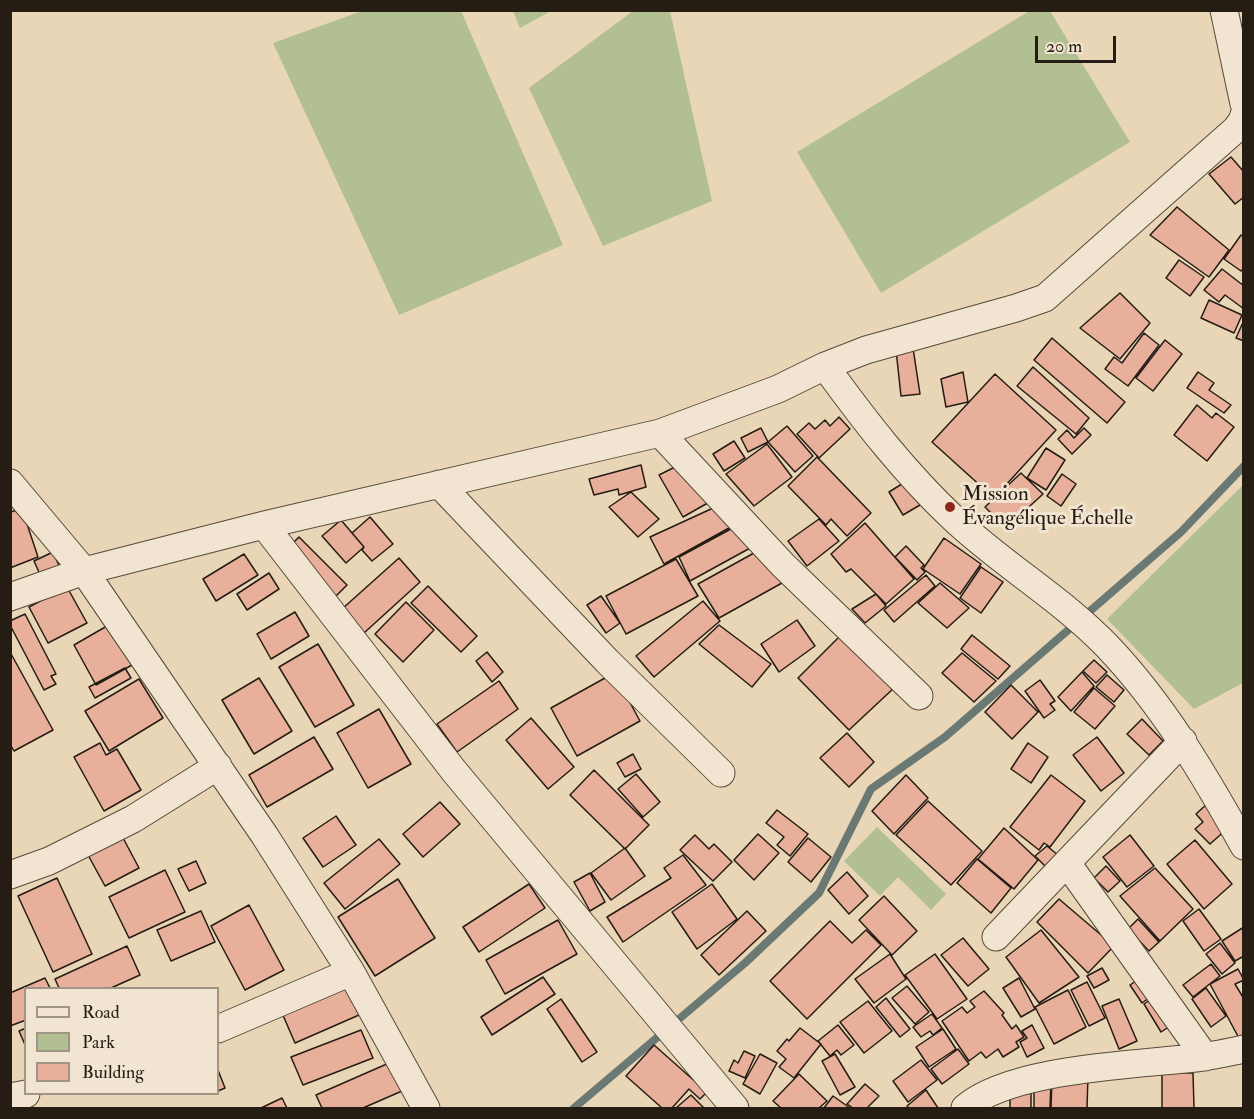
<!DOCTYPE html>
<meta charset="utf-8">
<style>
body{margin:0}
#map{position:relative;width:1254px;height:1119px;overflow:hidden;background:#e9d6b6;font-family:"IM FELL Double Pica",serif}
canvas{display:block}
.frame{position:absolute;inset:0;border:12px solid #251c14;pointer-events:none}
.legend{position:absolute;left:24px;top:987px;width:195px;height:108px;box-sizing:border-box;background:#f1e4d0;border:2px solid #9f9485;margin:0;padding:8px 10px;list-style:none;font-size:18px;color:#251c14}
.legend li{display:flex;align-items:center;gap:12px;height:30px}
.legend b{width:30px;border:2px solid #9f9485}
.scale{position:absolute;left:1035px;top:36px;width:81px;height:27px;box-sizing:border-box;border:3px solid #251c14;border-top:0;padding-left:8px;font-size:18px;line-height:21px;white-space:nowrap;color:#251c14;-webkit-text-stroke:4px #f1e4d0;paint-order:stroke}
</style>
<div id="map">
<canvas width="1254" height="1119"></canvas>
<div class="frame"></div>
<ul class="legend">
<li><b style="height:8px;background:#f1e4d0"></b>Road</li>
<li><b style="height:16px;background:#b1bf92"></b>Park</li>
<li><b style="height:16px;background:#e8b09b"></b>Building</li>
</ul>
<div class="scale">20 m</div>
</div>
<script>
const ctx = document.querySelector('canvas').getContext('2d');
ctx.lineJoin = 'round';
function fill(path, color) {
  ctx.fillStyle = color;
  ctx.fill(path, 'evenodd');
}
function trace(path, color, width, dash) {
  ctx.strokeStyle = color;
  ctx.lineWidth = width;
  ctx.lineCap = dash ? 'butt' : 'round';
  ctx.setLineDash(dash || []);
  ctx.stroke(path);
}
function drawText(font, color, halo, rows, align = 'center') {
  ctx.font = font + ' "IM FELL Double Pica",serif';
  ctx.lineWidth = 6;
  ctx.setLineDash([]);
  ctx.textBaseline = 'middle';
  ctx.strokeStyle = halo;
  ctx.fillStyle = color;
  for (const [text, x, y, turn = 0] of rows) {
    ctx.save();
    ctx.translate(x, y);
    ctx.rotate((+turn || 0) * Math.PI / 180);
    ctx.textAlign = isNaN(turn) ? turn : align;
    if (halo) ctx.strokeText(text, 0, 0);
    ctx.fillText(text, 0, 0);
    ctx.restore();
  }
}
fill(new Path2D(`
 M1031,10L1050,11L1130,142L881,293L797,152Z
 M362,11H461L563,245L399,315L273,43Z
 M513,11H551L520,28Z
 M633,11H670L712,201L603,246L529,88Z
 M1243,485V683L1194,709L1107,619Z
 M877,827L946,894L931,910L898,877L880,896L844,861Z`), '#b1bf92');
trace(new Path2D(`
 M574,1108L745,963L819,893L871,789L945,737L1181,532L1244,466`), '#6b7975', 8);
const building = new Path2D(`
 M1231,157L1244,172V197L1235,204L1209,174Z
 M1177,207L1229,250L1209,277L1150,235Z
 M1241,235L1244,237V268L1241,271L1224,259Z
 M1179,260L1204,277L1190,296L1166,278Z
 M1222,269L1244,286V309L1225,295L1219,302L1204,290Z
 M1120,293L1150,323L1120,359L1080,328Z
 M1209,300L1242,315L1234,333L1201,318Z
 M1244,320V341L1236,338Z
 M1144,333L1159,345L1128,386L1105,369L1114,357L1122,363Z
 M1052,338L1125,402L1107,423L1034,360Z
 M1165,340L1182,354L1153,391L1136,378Z
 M913,348L920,394L901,396L896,350Z
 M1033,367L1089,418L1076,434L1017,386Z
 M963,372L968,402L946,407L941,379Z
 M1198,372L1214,383L1209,390L1231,405L1224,413L1187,388Z
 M995,374L1056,430L994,498L932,442Z
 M1197,405L1212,418L1216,413L1234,427L1207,461L1174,435Z
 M839,417L850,429L819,458L797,434L809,423L815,429L825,420L830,426Z
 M787,426L813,456L795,472L768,442Z
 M761,428L768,442L748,452L741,438Z
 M1084,428L1091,435L1072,454L1058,439L1067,430L1074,438Z
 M734,441L745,458L724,471L713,454Z
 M767,444L792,477L754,506L726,474Z
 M1046,448L1065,460L1046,490L1027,478Z
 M817,457L871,513L847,536L831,519L826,525L788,486Z
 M685,462L713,500L683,517L659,475Z
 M641,465L646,487L619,495L618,489L594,495L589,479Z
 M1021,473L1043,494L1006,528L985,507Z
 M1062,474L1076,484L1061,506L1047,496Z
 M905,482L920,505L903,515L889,492Z
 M631,492L659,519L638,537L609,507Z
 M724,503L738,523L664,564L650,537Z
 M22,509L38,557L10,568V512Z
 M370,517L393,544L372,561L362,550L364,547L352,533Z
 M819,519L839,541L807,566L788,541Z
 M341,520L364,547L346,563L322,536Z
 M742,523L752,547L690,581L679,557Z
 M865,523L914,579L886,604L851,569L846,572L831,554Z
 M299,537L347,585L334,598L286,550Z
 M944,538L981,564L960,594L923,569Z
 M906,546L924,565L921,568L925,572L917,580L895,557Z
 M763,548L782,583L719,618L698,584Z
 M53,552L61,570L42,579L34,561Z
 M244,554L258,575L216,601L203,579Z
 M399,558L420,582L364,633L342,609Z
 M676,559L698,596L626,634L606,596Z
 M981,567L1003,582L981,613L960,598Z
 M269,573L279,589L247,610L237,594Z
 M926,575L935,586L894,622L884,610Z
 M940,583L969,608L947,628L918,603Z
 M428,586L477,636L461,652L411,603Z
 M67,587L87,623L48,643L29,607Z
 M876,594L886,606L865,623L852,609Z
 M601,596L620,623L606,633L587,605Z
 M703,601L720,621L654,677L636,656Z
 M406,602L434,630L403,662L375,634Z
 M295,612L309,636L271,659L257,634Z
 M25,614L56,674L51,676L56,684L44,690L10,625V621Z
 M126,615L150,655L96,685L74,645Z
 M797,620L815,646L779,672L761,644Z
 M719,625L771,664L752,687L699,644Z
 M843,633L896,686L849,730L798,678Z
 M972,635L1010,666L998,679L961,649Z
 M318,644L354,705L315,727L279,667Z
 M10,652L53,730L14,751L10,744Z
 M487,652L503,672L492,682L476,661Z
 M962,653L996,681L974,702L942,673Z
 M1094,660L1107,672L1096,683L1083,671Z
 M125,668L131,678L95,698L89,687Z
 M1082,672L1094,686L1071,711L1058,697Z
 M614,673L640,721L577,756L551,708Z
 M1107,675L1124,690L1114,702L1096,687Z
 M259,678L292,731L254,754L222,700Z
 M139,679L163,718L109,751L85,711Z
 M1040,680L1055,701L1050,704L1055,710L1044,718L1025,691Z
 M499,681L518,709L457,752L437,724Z
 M1011,685L1038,712L1012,739L985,712Z
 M1094,688L1115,706L1095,729L1074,712Z
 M379,709L411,764L368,788L337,733Z
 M531,718L574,767L548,789L506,740Z
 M1142,719L1163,741L1149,755L1127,734Z
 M847,733L874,762L849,787L820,758Z
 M314,737L333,769L267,807L249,775Z
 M1097,737L1124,773L1101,791L1073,755Z
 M100,743L106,755L117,749L141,790L104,811L74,757Z
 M1028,743L1048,757L1031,783L1011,769Z
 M633,754L641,769L625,777L617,763Z
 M594,770L649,825L625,849L570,795Z
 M636,774L660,802L643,817L618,789Z
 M906,775L928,798L894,834L872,811Z
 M1051,775L1085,801L1050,847L1044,843L1039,850L1010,827Z
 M928,801L982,851L951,885L896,835Z
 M440,802L460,824L423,857L403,834Z
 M1207,804L1228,828L1210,844L1195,829L1203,822L1196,814Z
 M777,810L808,834L790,856L777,845L784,837L766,823Z
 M336,816L356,845L323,867L303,838Z
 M1004,828L1038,860L1014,889L978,859Z
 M758,834L779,853L754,880L734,860Z
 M695,835L709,849L714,844L732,862L713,881L680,850Z
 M1130,835L1154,866L1127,887L1103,857Z
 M122,836L139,868L105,886L88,855Z
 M808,838L831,857L811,882L788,862Z
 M379,839L400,864L345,909L324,883Z
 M1195,840L1232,884L1204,909L1167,864Z
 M1047,846L1065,861L1053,874L1035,856Z
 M625,848L645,876L611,900L591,873Z
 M683,855L706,885L623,942L607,917L671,878L664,868Z
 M977,859L1011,888L991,913L957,883Z
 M196,861L206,883L189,891L178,869Z
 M1106,866L1120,881L1108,892L1094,878Z
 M1155,868L1193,909L1160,941L1120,896Z
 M165,870L185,912L129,938L109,897Z
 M847,872L868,896L849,914L828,890Z
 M590,873L605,902L590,911L574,882Z
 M57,878L92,954L53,972L18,896Z
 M398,879L435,938L375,976L338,917Z
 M529,884L545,908L479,952L463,927Z
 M712,884L737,919L697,949L672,912Z
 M884,896L917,931L892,955L859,920Z
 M1059,899L1114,946L1088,973L1037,922Z
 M249,905L284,970L245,990L211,926Z
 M1199,909L1221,939L1204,951L1183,921Z
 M201,911L215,942L171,961L157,930Z
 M747,911L766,931L719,975L701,955Z
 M1138,919L1159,942L1149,951L1128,929Z
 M558,920L577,954L505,994L486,960Z
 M830,921L852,943L866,930L881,945L807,1019L770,981Z
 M1244,927V956L1235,961L1222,941Z
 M1041,930L1079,977L1039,1003L1006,957Z
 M963,938L989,969L968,986L941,955Z
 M1220,943L1235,963L1222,974L1206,954Z
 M127,946L140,975L111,988H59L55,979Z
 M890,954L906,979L874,1003L855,979Z
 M935,954L967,999L937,1019L905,975Z
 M1211,964L1220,976L1193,997L1183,985Z
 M1102,968L1109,980L1094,988L1087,976Z
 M1238,969L1244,980L1235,984L1244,999V1040L1241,1042L1210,984Z
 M1145,975L1157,992L1142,1003L1130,985Z
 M543,977L555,994L492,1035L481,1017Z
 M45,978L50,988H26V1020L10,1026V993Z
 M1019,978L1035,1009L1021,1017L1003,988Z
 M1087,982L1105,1018L1089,1026L1071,990Z
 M346,986L359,1015L295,1043L282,1013Z
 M907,986L929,1012L915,1024L892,998Z
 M1206,988L1226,1016L1211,1027L1192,999Z
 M1068,990L1086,1027L1054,1044L1035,1007Z
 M984,991L1004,1013L1002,1015L1012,1029L1016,1025L1024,1037L1016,1042L1019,1047L1003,1057L998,1049L986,1058L981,1052L969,1061L942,1021L962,1007L967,1013L975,1007L970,1001Z
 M1159,994L1176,1022L1161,1032L1144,1004Z
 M886,998L910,1029L900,1037L876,1007Z
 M561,999L597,1052L582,1062L547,1009Z
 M1119,999L1137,1041L1119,1049L1102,1006Z
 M868,1001L892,1031L864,1053L840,1022Z
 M932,1014L942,1028L933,1035L930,1031L921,1037L913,1027Z
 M838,1025L854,1045L841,1055L837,1050L830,1056L818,1041Z
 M1032,1025L1044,1048L1027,1057L1020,1042L1027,1038L1022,1031Z
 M26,1028V1047L19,1031Z
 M800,1028L821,1044L794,1078L779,1067L786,1059L777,1051L787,1039L789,1041Z
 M943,1029L956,1049L929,1067L916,1047Z
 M361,1030L373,1058L303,1085L291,1057Z
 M654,1045L707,1092L700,1099L689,1089L672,1108H662L626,1076Z
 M958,1049L969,1064L942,1084L931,1069Z
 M744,1051L755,1056L745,1078L729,1071L734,1060L738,1063Z
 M760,1054L777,1063L760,1094L743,1084Z
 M835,1054L855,1087L840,1095L822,1061Z
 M921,1060L937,1080L908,1102L893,1081Z
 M389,1063L402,1091L363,1108H322L316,1095Z
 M218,1070L225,1088L218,1091Z
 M1162,1072L1193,1073L1194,1108H1162Z
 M799,1074L827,1101L819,1108H781L773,1101Z
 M1088,1076L1087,1108H1051L1052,1078Z
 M1034,1080H1051L1050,1108H1034Z
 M865,1084L879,1096L867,1108H853L847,1104Z
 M926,1090L938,1108H909L907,1106Z
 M1010,1093H1031V1108H1010Z
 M691,1095L704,1108H676Z
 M833,1096L850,1108H824Z
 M282,1098L287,1108H261Z`);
fill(building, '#e8b09b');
trace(building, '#251c14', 1.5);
const street = new Path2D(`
 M1224,10L1244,104
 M825,366C864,420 905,473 954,519C1003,565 1062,599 1108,647C1164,706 1205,776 1244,846
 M660,433L783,565L919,696
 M10,483L84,571L265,836L351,972L426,1108
 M439,484L607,661L721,773
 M264,525L454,771L735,1108
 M10,597L84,571L264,525L660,433L778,389L825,366L866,350L1016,308L1045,298L1236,129L1242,121L1244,115
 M1067,863L1205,1057
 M10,875L49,861L133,819L218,766
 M996,937L1183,741
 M218,1029L351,972
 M10,1097L26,1094
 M965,1108C1012,1067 1140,1065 1203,1057C1216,1055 1230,1052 1244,1049`);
trace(street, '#564a3c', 29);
trace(street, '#f1e4d0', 27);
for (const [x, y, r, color] of [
 [950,507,6,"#8f2418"]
]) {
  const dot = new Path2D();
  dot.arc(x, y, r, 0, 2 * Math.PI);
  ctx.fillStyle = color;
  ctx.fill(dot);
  trace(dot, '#f1e4d0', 2);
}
drawText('21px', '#251c14', '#f1e4d0', [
 ["Mission",962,495],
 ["Évangélique Échelle",962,519]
], 'left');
</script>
